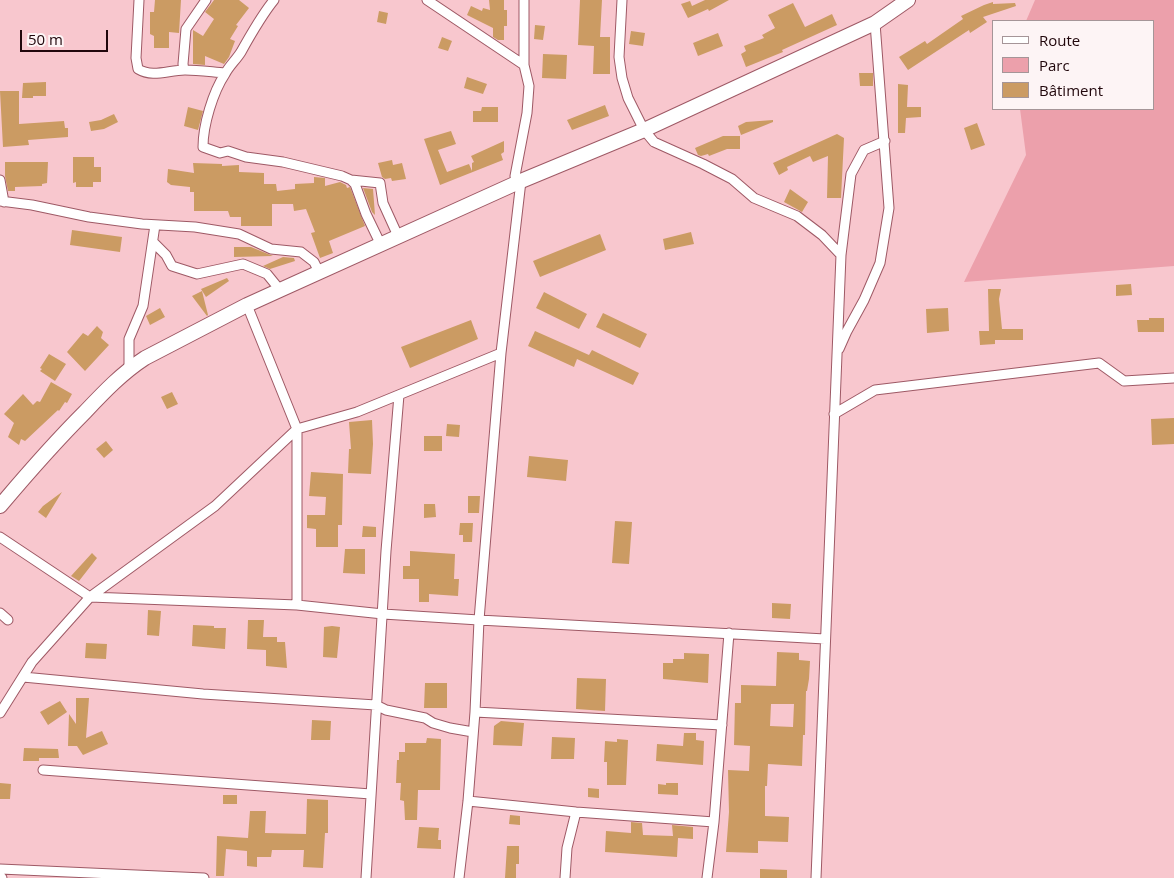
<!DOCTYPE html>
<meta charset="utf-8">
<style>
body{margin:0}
#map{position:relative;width:1174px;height:878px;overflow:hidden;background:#f8c7ce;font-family:"Open Sans",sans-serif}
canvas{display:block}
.legend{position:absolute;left:992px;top:20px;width:162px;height:90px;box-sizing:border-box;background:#fdf4f5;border:1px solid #a59598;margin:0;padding:6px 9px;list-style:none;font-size:15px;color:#21070c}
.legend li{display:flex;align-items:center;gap:10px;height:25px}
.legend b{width:25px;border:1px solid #a59598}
.scale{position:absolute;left:20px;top:30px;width:88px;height:22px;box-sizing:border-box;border:2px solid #21070c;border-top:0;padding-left:6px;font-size:15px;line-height:18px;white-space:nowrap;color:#21070c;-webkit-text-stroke:4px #fdf4f5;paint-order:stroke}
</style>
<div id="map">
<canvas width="1174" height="878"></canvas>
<ul class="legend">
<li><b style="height:6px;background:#fff"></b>Route</li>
<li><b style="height:14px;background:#eca0ab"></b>Parc</li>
<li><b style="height:14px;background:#cb9b63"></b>Bâtiment</li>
</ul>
<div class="scale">50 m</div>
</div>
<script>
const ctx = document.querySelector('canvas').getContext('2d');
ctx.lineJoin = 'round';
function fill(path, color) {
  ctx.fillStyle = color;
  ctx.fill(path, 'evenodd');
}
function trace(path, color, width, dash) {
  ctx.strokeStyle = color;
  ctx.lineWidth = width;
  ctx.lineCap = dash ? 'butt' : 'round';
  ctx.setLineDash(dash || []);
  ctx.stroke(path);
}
fill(new Path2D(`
 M1035,0H1174V266L964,282L1026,155L1020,109H1153V21H1026Z`), '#eca0ab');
fill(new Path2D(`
 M155,0H181L179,33L169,32V48H154V36L150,34V12H154Z
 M214,0H239L249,8L236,25L238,26L230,39L235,41L229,57L224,64L205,56V65L193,64V30L203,36L214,19L205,12Z
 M489,0H504V10H507V26H504V40H498L493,37V28L467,15L471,6L482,11L483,8L490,10Z
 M580,0H602L600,37H610V74H593L594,46L578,45Z
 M705,0H729L709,11L708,9L688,18L681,4L690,1L692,6Z
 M993,2V4L1015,3L1016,6L983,17L987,22L970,33L969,30L908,70L899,57L925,41L927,44L963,19L961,16L984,5Z
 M793,3L805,27L832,14L837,25L782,50L783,52L746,67L741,54L746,51L744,46L764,38L762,35L775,28L768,15Z
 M379,11L388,13L386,24L377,22Z
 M535,25L545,26L543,40L534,39Z
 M631,31L645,33L643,46L629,44Z
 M718,33L723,46L698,56L693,43Z
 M442,37L452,41L448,51L438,48Z
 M543,54L567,55L566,79L542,78Z
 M859,73H873V86H860Z
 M467,77L487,84L483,94L464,88Z
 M46,82V96H33V98H22L23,83Z
 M898,84L908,85L907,107H921V117L906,118L905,133H898Z
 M0,91H19V124L64,121L65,128H68V137L28,140L29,145L3,147Z
 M605,105L609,116L572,130L567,120Z
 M188,107L203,111L198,130L184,126Z
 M482,107H498V122H473V111H481Z
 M114,114L118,122L104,129L91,131L89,122L101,120Z
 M773,120V122L741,135L738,126L746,122Z
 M977,123L985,145L971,150L964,128Z
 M451,131L456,144L438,150L447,172L469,164L472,171V163L474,162L471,156L504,141V152L501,154L503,160L440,185L424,139Z
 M837,134L844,138L841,198H827L828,156L813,162L810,156L787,167L788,170L779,175L773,163Z
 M723,136H740V149H727L709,156L708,154L701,156L698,155L695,148Z
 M73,157H94V167H101V182H93V187H76V182L73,183Z
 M392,160L393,165L402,163L406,179L392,181L391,178L385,179L382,177L378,163Z
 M5,162H48L47,183L42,184V186L15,187V191H8L5,176Z
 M193,163L222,164V166L239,165V172L264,173V184H276L277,191L295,189V184L314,183V177L325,178V186L340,182L346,185L347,188L350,187L365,226L329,241L333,253L320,258L311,233L315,232L306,209L294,211L293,204H272V226H241V217H230L228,211H194V192H190V187L171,185L167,182L168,169L194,173Z
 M363,188L373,189L375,215L372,212Z
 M790,189L808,202L802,212L784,202Z
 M72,230L122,237L120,252L70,245Z
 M691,232L694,244L665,250L663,239Z
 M600,234L606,250L540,277L533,261Z
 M234,247H251L273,256L234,257Z
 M283,257L294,258L295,261L270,269L263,266Z
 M227,278L229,281L206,297L201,289Z
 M1131,284L1132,295L1116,296V285Z
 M988,289H1001L999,299L1002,329H1023V340H995V344L980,345L979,331H989Z
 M202,291L208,315L207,316L192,296Z
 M544,292L587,314L579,329L536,308Z
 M160,308L165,317L150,325L146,316Z
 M948,308L949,331L927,333L926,309Z
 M603,313L647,334L640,348L596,327Z
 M1149,318H1164V332H1138L1137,320H1149Z
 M471,320L478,339L410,368L401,347Z
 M97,326L103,332L101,338L109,345L85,371L67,352L83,333L88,336Z
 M535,331L589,355L592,350L639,373L633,385L577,359L574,367L528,346Z
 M49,354L66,364L55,381L40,371L42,369L40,368Z
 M51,382L72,394L67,403L65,402L59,411L58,410L25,441L21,439L19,445L8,437L14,423L4,414L23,394L33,405L37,401L40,402Z
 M172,392L178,404L167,409L161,397Z
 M1174,418V444L1152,445L1151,419Z
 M372,420L373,444L371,474L348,473L349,449H351L349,422Z
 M447,424L460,425L459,437L446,436Z
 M424,436H442V451H424Z
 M106,441L113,450L104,458L96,449Z
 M529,456L568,460L566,481L527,477Z
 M311,472L343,474L342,525H338V547H316V529L307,528V515H325L326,497L309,496Z
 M62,492L46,518L38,512L43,506Z
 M468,496H480L479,513H468Z
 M424,504H435L436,517L424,518Z
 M615,521L632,522L629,564L612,563Z
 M460,523H473L472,542H463V535H459Z
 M363,526L376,527V537H362Z
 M345,549H365V574L343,573Z
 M410,551L455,554L454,579H459L458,596L429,594V602H419V579H403V566H410Z
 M92,553L97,558L79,581L71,576Z
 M772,603L791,604L790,619L772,618Z
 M148,610L161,611L159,636L147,635Z
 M248,620H264L263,637H277V642H285L287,668L266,666V650L247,649Z
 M193,625L214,626V628H226L225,649L192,646Z
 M332,626L340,627L337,658L323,657L324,627Z
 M86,643L107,644L106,659L85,658Z
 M777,652L799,653V660L810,661L809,679L807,691H806L805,735H803L802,766L768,764L767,786H765V816L789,817L788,842L758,841V853L726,852L729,812L728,770L749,771L750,746L734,745L735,703H741V685L776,686ZM771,704H794L793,727L770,726Z
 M684,653L709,654L708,683L663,679V663H673V659H684Z
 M577,678L606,679L605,711L576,709Z
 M425,683H447V708H424Z
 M76,698H89L86,738L102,731L108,744L83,755L77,746H68L69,714L76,724Z
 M60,701L67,712L48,725L40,712Z
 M312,720L331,721L330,740H311Z
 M501,721L524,723L522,746L493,745L494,726Z
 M684,733H696V740L704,741L703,765L656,761L657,744L683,746Z
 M552,737L575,738L574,759H551Z
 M427,738L441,739L440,790H418L417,820H405L404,801L400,800L401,783H396L397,760H399V752H405V743H426Z
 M617,739L628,740L626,785H607V762H604L605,741L617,742Z
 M24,748L58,749L59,758H39V761H23Z
 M0,783L11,784L10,799H0Z
 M666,783H678V795L658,794V784L666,785Z
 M588,788L599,789V798L588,797Z
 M223,795H237V804H223Z
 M307,799L328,800V833H325L323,868L303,867L304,850H272L271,857H257V867L247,866V851L226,849L224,876H216L217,836L248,838L250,811H266L265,833L306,834Z
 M510,815L520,816V825L509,824Z
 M631,822L642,823L643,835L673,836L672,825L693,827V839L678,838L677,857L605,852L606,831L631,833Z
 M419,827L439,828L438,840H441V849L417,848Z
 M507,846H519V864H516V878H505Z
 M760,869L787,870V878H760Z`), '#cb9b63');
const street = new Path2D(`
 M139,0L136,58L138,69C153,78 168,70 185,70C198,70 212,72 225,73
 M274,0C261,16 251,34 241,52C236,60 229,66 225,74C213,92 203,125 203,147L220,153L228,151L246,157L283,162L342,176L351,180L355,184L366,214L381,245
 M427,0L524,65
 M622,0L619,57L622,78L628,98L644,130L654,142L703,164L732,179L754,198L797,216L822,235L841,255
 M184,70L183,64L186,29L206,0
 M0,180L4,202
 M351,180L380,183L383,203L398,236
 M0,201L32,205L89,217L142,224L195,227L239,234L271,249L301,252L314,262L319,272
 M153,242L166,255L172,266L197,274L243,264L267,274L280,290
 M247,305L297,429L357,412L501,353
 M839,349L847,331L864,300L880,263L889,208L875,23
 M129,368V339L143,306L155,225
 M834,414L875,390L1099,363L1124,381L1174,378
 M0,537L90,597L297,605L383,614L479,620L825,639
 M0,613L8,620
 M23,677L203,694L376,705L386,710L425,718L433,723L450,728L473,732
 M475,712L722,725
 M0,713L32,662L90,597L215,506L297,429V605
 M43,770L371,794
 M468,801L576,812L714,822
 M0,869L204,878
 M0,876L2,878
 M366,878L386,551L399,395
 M459,878L468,801L475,712L479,620L501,353L521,181L515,176L527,113L529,86L524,65V0
 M565,878L567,848L576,812
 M707,878L714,822L729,633
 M816,878L841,255L851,174L864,150L885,141`);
const secondary = new Path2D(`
 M0,506C27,474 55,442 85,412C104,392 122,373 145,358L247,305L280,290L521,181L644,130L875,23L908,0`);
trace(street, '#9e5965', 11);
trace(secondary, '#9e5965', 16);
trace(street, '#fff', 9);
trace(secondary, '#fff', 14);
</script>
